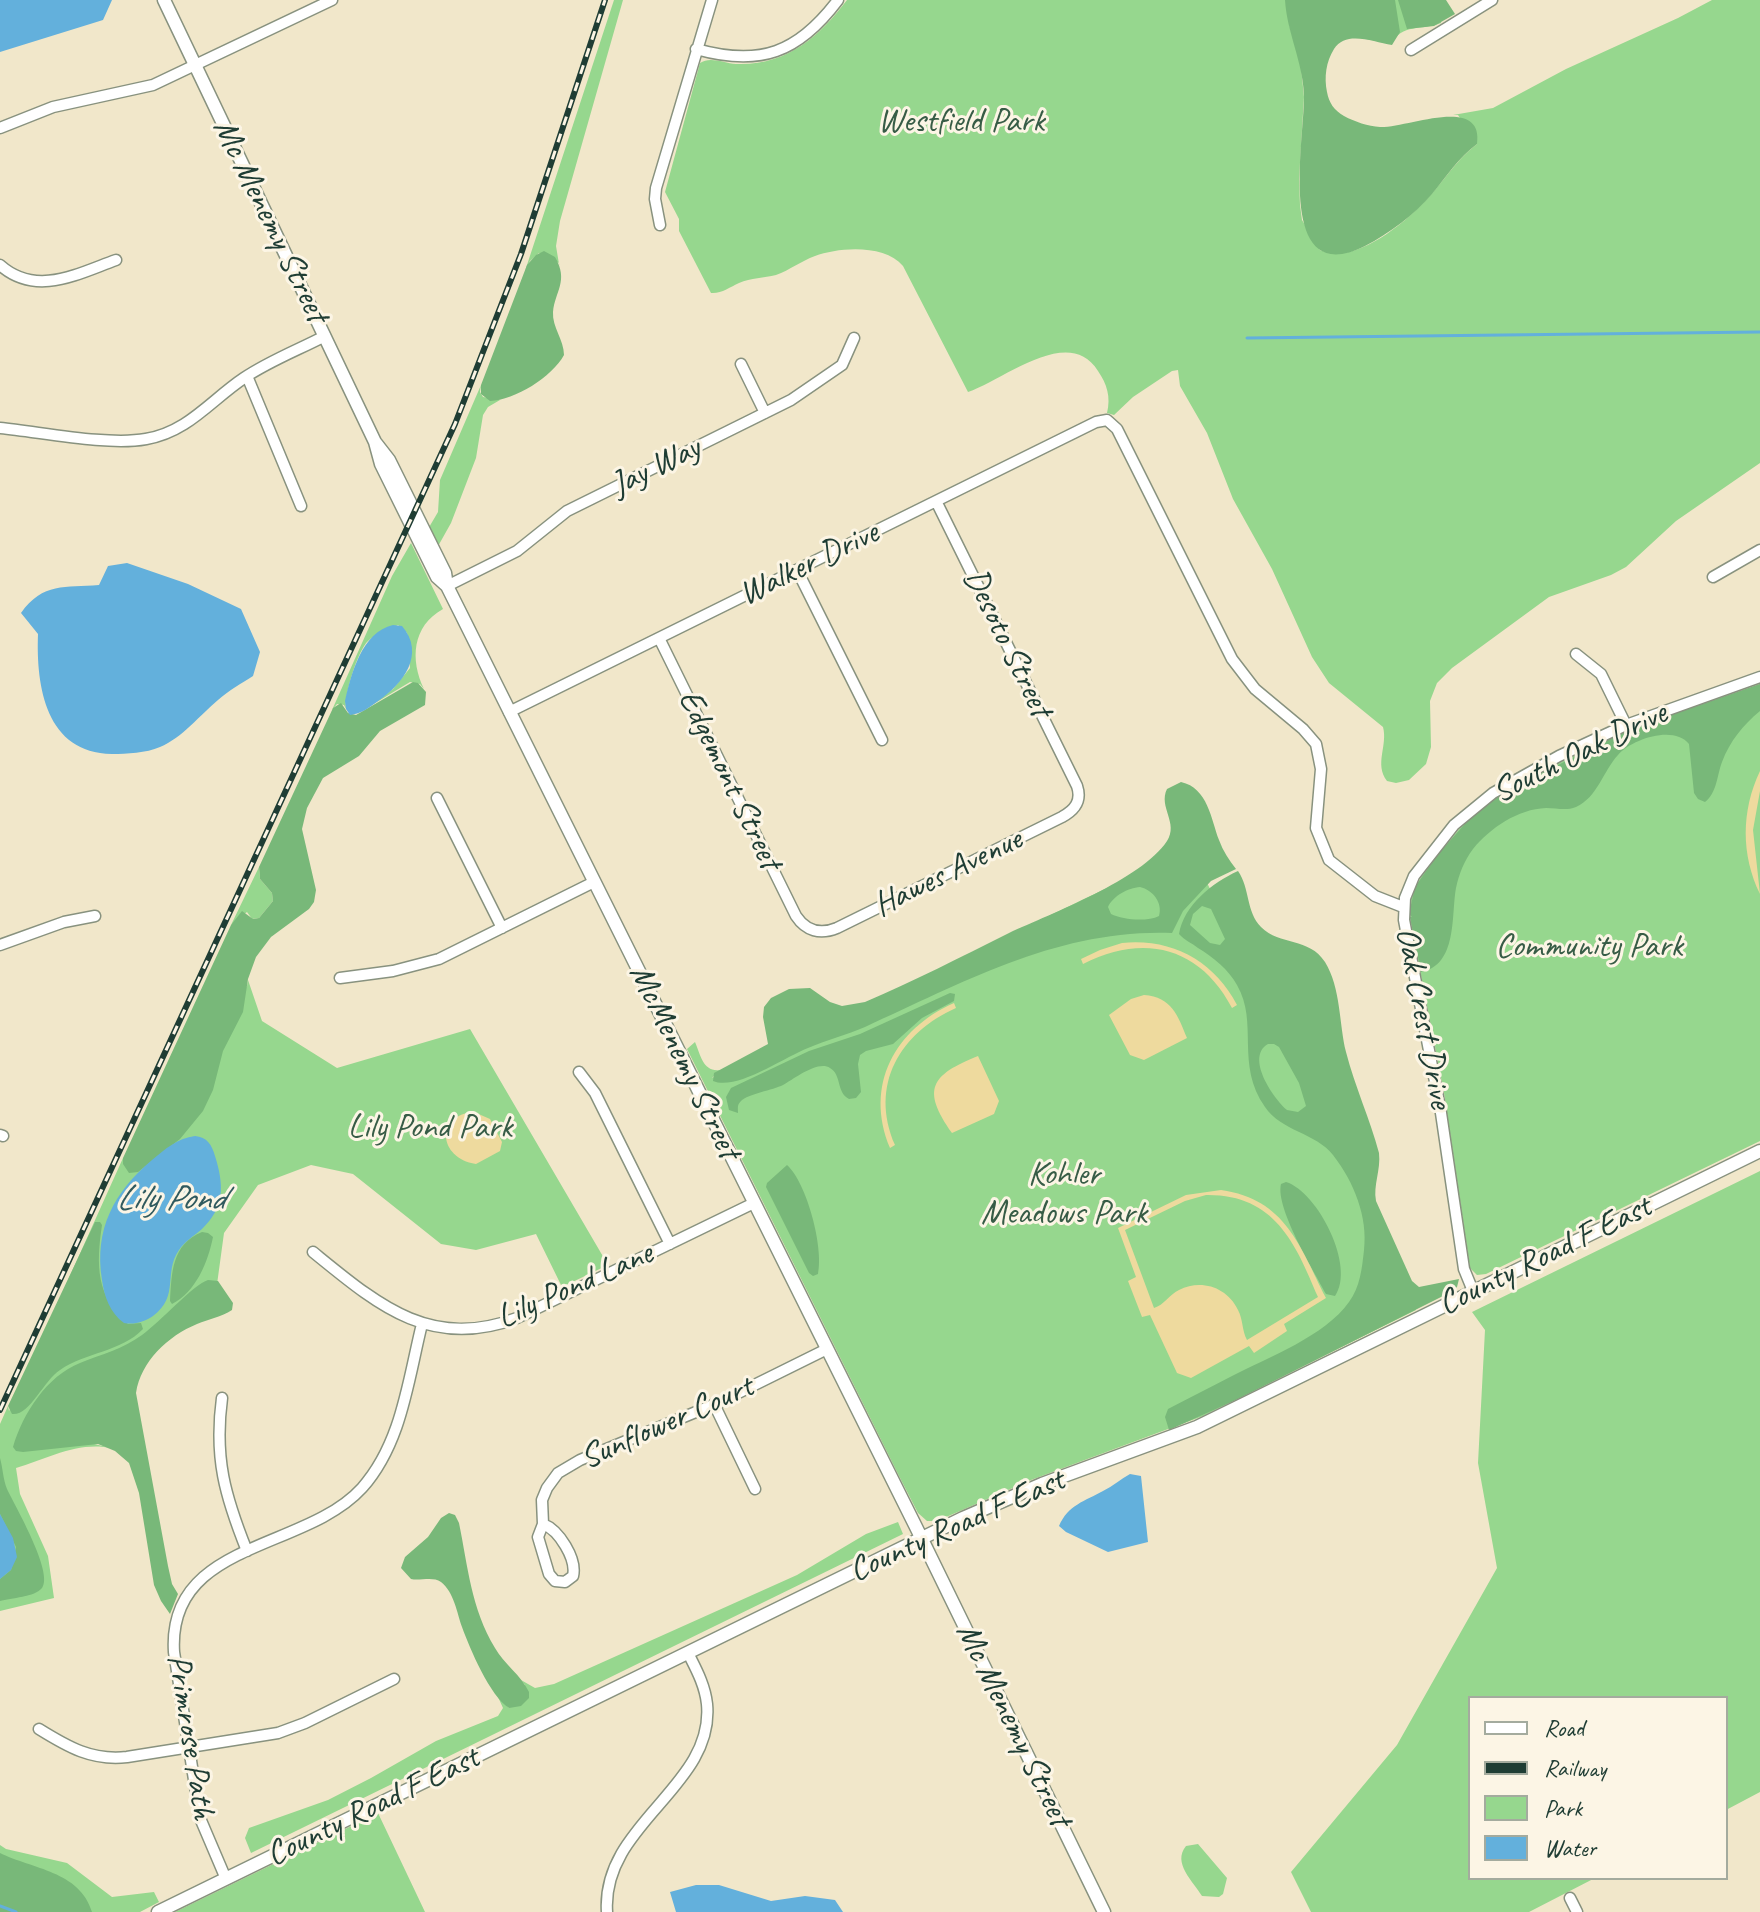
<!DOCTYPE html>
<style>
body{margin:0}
#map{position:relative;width:1760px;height:1912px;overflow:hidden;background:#f1e7ca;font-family:Caveat,sans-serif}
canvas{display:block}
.legend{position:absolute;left:1468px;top:1696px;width:260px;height:184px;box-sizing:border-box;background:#fcf5e5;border:2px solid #a4ab9e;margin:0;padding:10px 14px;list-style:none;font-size:24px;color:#1f3d34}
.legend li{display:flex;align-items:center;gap:16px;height:40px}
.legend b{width:40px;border:2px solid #a4ab9e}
</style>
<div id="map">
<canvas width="1760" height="1912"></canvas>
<ul class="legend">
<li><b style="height:10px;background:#fff"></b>Road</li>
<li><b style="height:10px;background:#1f3d34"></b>Railway</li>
<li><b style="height:22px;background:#96d78e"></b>Park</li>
<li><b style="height:22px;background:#63b0dc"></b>Water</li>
</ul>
</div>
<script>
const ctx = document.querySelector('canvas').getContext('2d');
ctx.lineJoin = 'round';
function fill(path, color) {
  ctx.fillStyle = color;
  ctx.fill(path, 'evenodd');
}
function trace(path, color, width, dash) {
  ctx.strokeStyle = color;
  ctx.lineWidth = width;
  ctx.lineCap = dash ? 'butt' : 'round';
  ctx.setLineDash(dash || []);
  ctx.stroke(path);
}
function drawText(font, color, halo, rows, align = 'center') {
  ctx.font = font + ' Caveat,sans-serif';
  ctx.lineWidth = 6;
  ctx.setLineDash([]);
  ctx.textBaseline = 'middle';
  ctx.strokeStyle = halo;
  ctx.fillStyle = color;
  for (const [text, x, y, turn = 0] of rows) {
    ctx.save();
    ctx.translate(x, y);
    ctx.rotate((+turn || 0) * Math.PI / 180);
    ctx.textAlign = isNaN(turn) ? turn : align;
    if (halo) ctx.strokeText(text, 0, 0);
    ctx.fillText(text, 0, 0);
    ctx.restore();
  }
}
fill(new Path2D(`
 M614,0H623L560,221L556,246L560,270L559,263L539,253L530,261L525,271Z
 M847,0H1442L1441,23C1422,31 1401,23 1392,44L1289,24L1301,67L1304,97L1299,179L1300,205L1302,220L1320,250C1354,266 1405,223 1427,199C1444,181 1456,160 1477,144L1458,115H1453L1493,108L1566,69L1678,18L1712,0H1760V463L1676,521L1626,567L1611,575L1549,597L1452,668L1437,683L1430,701L1431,747L1426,764L1409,780L1396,783L1387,781C1374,764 1388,746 1383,727L1329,683L1312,657L1272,569L1233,499L1207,433L1180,386L1178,370L1172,371L1133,397L1114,415L1107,413C1111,397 1107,384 1098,371C1069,324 1004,380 968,392L903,266C885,244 839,247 815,256C801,261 790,270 776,275C764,278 751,278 739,283C730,287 721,294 711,293L679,231V219L665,192L700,63C710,56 724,63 736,64C786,66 819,37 847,0Z
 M481,385L480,392L483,397L500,400L488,407L483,415L476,458L451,523L437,548L428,529L438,512L440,480Z
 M411,543L443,609C412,626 410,660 424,689L420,684L410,682L367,708L393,689L410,668L407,633L398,625C389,630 375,634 368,641C358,650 344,695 346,709L344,705L337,704L332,710L392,576Z
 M1760,684V1141L1486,1274L1477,1275L1470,1268L1444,1093L1410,919L1411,896L1422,875L1464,823L1549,768L1597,744L1628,730Z
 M1190,848L1416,1310L1203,1416L1031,1480L937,1521H927L918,1513L898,1474L687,1049L695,1042C701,1056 703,1072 720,1070L712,1078Z
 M259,867L260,879L272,893L273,901L259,918L252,919L247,912L231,925Z
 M248,980L262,1021L337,1068L470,1029L608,1265L562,1287L536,1234L476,1250L441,1244L353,1174L311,1165L258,1185L224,1233L215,1299L16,1451L90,1443L111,1448C78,1441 46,1459 16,1468L20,1494L48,1556L54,1598L0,1611V1424L8,1406L9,1411L123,1158V1164L247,986Z
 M1760,1171V1792L1726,1810V1698H1470V1878H1595L1529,1912H1311L1291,1872L1397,1745L1497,1568L1478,1463L1485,1330L1472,1312Z
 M898,1522L903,1534L251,1853L245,1838L249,1828L328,1800L371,1778L436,1741L498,1716L503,1708L498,1697L509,1708L525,1685L521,1680L535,1688L554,1684L797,1575L866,1534Z
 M378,1813L425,1912H175Z
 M1198,1844L1227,1878L1223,1894L1219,1897L1202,1896C1193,1881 1172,1863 1186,1846Z
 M0,1845L6,1849L67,1863L112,1897L154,1892L159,1902L140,1912H0Z`), '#96d78e');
fill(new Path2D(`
 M1285,0H1395L1400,32L1392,45C1373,42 1346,30 1334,49C1326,62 1324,77 1327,92C1329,103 1334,110 1344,116C1355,122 1368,126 1380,127C1407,128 1484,94 1477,144C1458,158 1447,176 1432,194C1414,215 1390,233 1365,246C1274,292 1305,137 1304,95C1303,62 1287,33 1285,0Z
 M1398,0H1446L1455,14L1434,26L1407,29Z
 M544,251L555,257C569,281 555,291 553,312C552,327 564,340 564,355C552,377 515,400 490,401L481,394V385L527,265L536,255Z
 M413,682L418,683L426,692L425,705L380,731L359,756L323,778L307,808L302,829L316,890L314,902L309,909L271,937L256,957L248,979L243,1012L223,1051L213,1090L203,1111L180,1139L138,1172L129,1173L123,1164V1158L231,925L242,911L253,919L259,918L273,901L272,893L260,879L259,867L333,708L341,703L348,713L356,715Z
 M1760,684V711C1743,725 1730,741 1722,762C1717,775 1717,793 1705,802L1698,799L1694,793L1689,744C1674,725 1632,739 1618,755C1603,771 1598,797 1576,807C1566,811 1557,808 1546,808C1518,809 1490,828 1473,849C1464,861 1459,874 1456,888C1451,915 1458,965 1421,972L1410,917H1412L1409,914L1415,887L1438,854L1473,815L1504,792L1628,730Z
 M1181,782C1208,788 1211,819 1219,840C1223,851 1229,860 1236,869L1211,881L1183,911L1172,933C1059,929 966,981 865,1027C847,1035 826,1040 808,1048C783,1058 736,1091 713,1081L714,1073L768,1044L763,1017L764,1007L771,998L789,989L810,988L830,1002L842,1006L865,1002C914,981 961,957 1009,933C1052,913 1141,880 1167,841C1179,823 1158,807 1167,789ZM1140,887C1153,890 1163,903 1159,916C1147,922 1123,920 1111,914L1108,907C1113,896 1128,888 1140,887Z
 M1238,871C1250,888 1246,912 1261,927C1280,946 1309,937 1325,962C1341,988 1339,1024 1346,1052C1355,1087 1370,1119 1379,1153C1381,1170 1373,1185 1376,1201L1412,1281L1419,1287L1459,1279L1457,1287L1449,1293L1238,1399L1169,1430L1165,1417L1168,1409C1189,1398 1211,1387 1232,1376C1269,1357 1325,1336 1349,1302C1360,1287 1362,1269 1364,1250C1368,1217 1354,1182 1333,1155C1316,1133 1281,1131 1265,1107C1235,1064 1259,1023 1237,985C1229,970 1213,957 1198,948C1192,943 1184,940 1179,934C1184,905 1212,883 1238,871ZM1202,906L1211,909L1225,939L1220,945L1210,943L1190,925L1193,914ZM1268,1044H1274L1279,1047L1299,1083L1306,1106L1298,1112L1287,1110C1273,1098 1245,1057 1268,1044Z
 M950,993L955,994L954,1001L922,1018L893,1044L866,1051L860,1055L858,1064L861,1092L856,1098L849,1099C836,1092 842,1075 830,1068C818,1060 794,1079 783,1085C773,1090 748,1094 741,1101C737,1105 738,1107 738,1113L729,1110L726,1097L731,1088L809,1051L860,1034Z
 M787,1165C807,1183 824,1248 818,1274L813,1276L809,1273L766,1187L767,1183Z
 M1286,1182C1318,1192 1356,1267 1335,1296L1326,1294C1314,1271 1275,1208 1281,1184Z
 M95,1222H100L102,1225C96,1265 96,1297 128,1324L141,1323L143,1329C121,1352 86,1352 60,1370C43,1381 30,1416 12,1414L8,1406Z
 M202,1232L208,1233L213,1237C208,1262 196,1292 172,1304L170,1301C172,1273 171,1245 202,1232Z
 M208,1280L218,1281L233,1303L232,1310C221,1317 209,1319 197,1324C168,1336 141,1361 136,1393L168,1566L172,1584L178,1594L170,1614L161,1601L154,1585L139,1493L129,1463L115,1451L98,1444L23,1452L16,1451L13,1447C23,1413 47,1376 80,1363C102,1354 123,1349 142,1335C159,1323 194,1284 208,1280Z
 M0,1458C3,1469 3,1479 7,1489C15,1506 54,1573 42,1588C35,1597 11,1598 0,1601V1579L11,1570L16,1547L0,1514Z
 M449,1513L455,1515L459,1523C468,1567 471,1608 495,1648C504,1664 521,1675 529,1692V1698L521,1706L509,1708C490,1696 470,1649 462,1627C457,1613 454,1592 441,1582C433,1576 420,1581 411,1579L401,1568L405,1557L428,1537L441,1518Z
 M0,1853C32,1869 80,1871 92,1912H0Z`), '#78b879');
fill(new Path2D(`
 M1760,771V791L1753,830L1760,894C1741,855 1741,811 1760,771Z
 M1122,943C1172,938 1214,961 1237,1005L1232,1008C1200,947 1144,933 1083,964L1081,959L1100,950Z
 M1144,995C1172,997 1178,1016 1187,1038L1144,1060L1130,1055L1109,1015L1131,999Z
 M954,1003L956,1008C900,1033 869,1085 895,1145L890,1148C864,1085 895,1029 954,1003Z
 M978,1056L999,1101L994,1114L952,1133C921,1089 931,1075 978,1056Z
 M474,1112L490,1119L502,1142L500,1151L476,1164C438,1158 435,1115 474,1112Z
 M1221,1190C1286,1199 1300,1247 1326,1298L1284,1324L1287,1331L1254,1353L1249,1346L1191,1378L1177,1373L1150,1315L1142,1317L1128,1281L1136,1277L1118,1228L1186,1195ZM1206,1195C1274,1194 1295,1242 1318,1297L1247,1340C1242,1331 1243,1319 1238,1310C1227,1287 1201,1279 1179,1290C1169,1295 1164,1305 1154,1308L1125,1230L1185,1201Z`), '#eeda9e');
fill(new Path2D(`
 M0,0H112L103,20L0,52Z
 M127,563L188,584L241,609L260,652L253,676C242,683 228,691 218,700C200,715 182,738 160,747C146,753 127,754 112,754C46,753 36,687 38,634L21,613C43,582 65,588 99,585L108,566Z
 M393,625L402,626C426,654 403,684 378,701C370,707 361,714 350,715L346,709L345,701C351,674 362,632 393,625Z
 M195,1136C207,1137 212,1145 215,1156C224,1185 225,1207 202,1229C194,1236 185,1241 179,1250C163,1273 180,1296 153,1316C144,1322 134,1325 124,1323C110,1313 104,1296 102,1280C94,1229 114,1192 152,1160C165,1149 178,1138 195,1136Z
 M1130,1474L1141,1476L1148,1542L1108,1552L1066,1532L1059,1526C1068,1505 1085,1501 1103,1491C1113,1486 1121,1479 1130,1474Z
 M0,1514L13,1538L17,1557L11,1570L0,1579Z
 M696,1885H719L771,1901L805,1896L835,1900L843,1912H676L670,1892Z`), '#63b0dc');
trace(new Path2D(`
 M1247,338L1760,332
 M0,1906L16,1912`), '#63b0dc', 3);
const minor = new Path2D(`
 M696,49C760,67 798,53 838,0
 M1411,50L1492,0
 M0,128L53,107L153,85L332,0
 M660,225L655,199L656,188L712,0
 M0,265C36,297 77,274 116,260
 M741,364L765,413
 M247,376L301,506
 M0,428C41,432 108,446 146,439C188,432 211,400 244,378C269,361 298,350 325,336
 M797,570L882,740
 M1713,577L1760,550
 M447,586L517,551L567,511L791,400L842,365L854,338
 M659,638L796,916C806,931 820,935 837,928L1062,817C1075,810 1082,801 1077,786L936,501
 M1576,654L1601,674L1626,725
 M509,712L1096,422L1107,420L1117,429L1232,659L1255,689L1303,729L1316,744L1321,769L1316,828L1329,860L1375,896L1403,907
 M437,798L502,928
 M0,945L64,922L95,916
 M340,978L393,971L439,959L594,882
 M579,1072L595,1093L670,1244
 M0,1135L3,1136
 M313,1252C377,1304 430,1351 517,1318L754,1203
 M1473,1291L1464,1269L1441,1113L1404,920L1405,898L1414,876L1454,825L1493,793L1559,756L1626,725L1760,677
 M222,1398C214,1458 225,1496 247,1551
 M714,1404L755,1489
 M543,1524C559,1530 577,1559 573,1576L565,1582L555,1581L549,1574L538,1537L543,1524L542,1500L547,1488L558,1473L580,1460L720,1402L827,1349
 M39,1729C68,1747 92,1761 127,1757L278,1733L305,1723L394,1679
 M226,1879L200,1818L174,1652C167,1541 305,1551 362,1488C402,1443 408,1380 422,1324
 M1570,1898L1577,1912
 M607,1912C601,1824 715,1787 707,1704C705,1685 696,1669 688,1653`);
const tertiary = new Path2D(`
 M164,0L375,442L389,460L445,573L447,586
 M375,442L381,464L437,577L447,586L462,616L915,1525L1104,1912
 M158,1912L963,1518L1042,1484L1197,1427L1760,1151`);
trace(minor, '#88927f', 13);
trace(tertiary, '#88927f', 15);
trace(minor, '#fff', 10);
trace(tertiary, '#fff', 12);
const rail = new Path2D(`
 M0,1410L455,424L521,254L605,0`);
trace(rail, '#1f3d34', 6);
trace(rail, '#fcf5e5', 3, [9]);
drawText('34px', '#375c46', '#fcf5e5', [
 ["Westfield Park",961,122],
 ["Community Park",1589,947],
 ["Lily Pond Park",430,1128],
 ["Kohler",1064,1175],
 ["Meadows Park",1064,1214]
]);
drawText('34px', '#1f3d34', '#fcf5e5', [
 ["Mc Menemy Street",270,221,64],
 ["Jay Way",656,467,-26],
 ["Walker Drive",809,564,-26],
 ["Desoto Street",1007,643,64],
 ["South Oak Drive",1580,753,-26],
 ["Edgemont Street",729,780,64],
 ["Hawes Avenue",948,873,-26],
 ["Oak Crest Drive",1423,1018,79],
 ["McMenemy Street",684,1062,64],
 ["County Road F East",1545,1256,-26],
 ["Lily Pond Lane",575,1286,-24],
 ["Sunflower Court",667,1423,-24],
 ["County Road F East",957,1526,-24],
 ["Mc Menemy Street",1013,1725,64],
 ["Primrose Path",190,1737,81],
 ["County Road F East",373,1807,-26]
]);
drawText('italic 36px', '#305a5e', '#fcf5e5', [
 ["Lily Pond",170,1200]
]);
</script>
